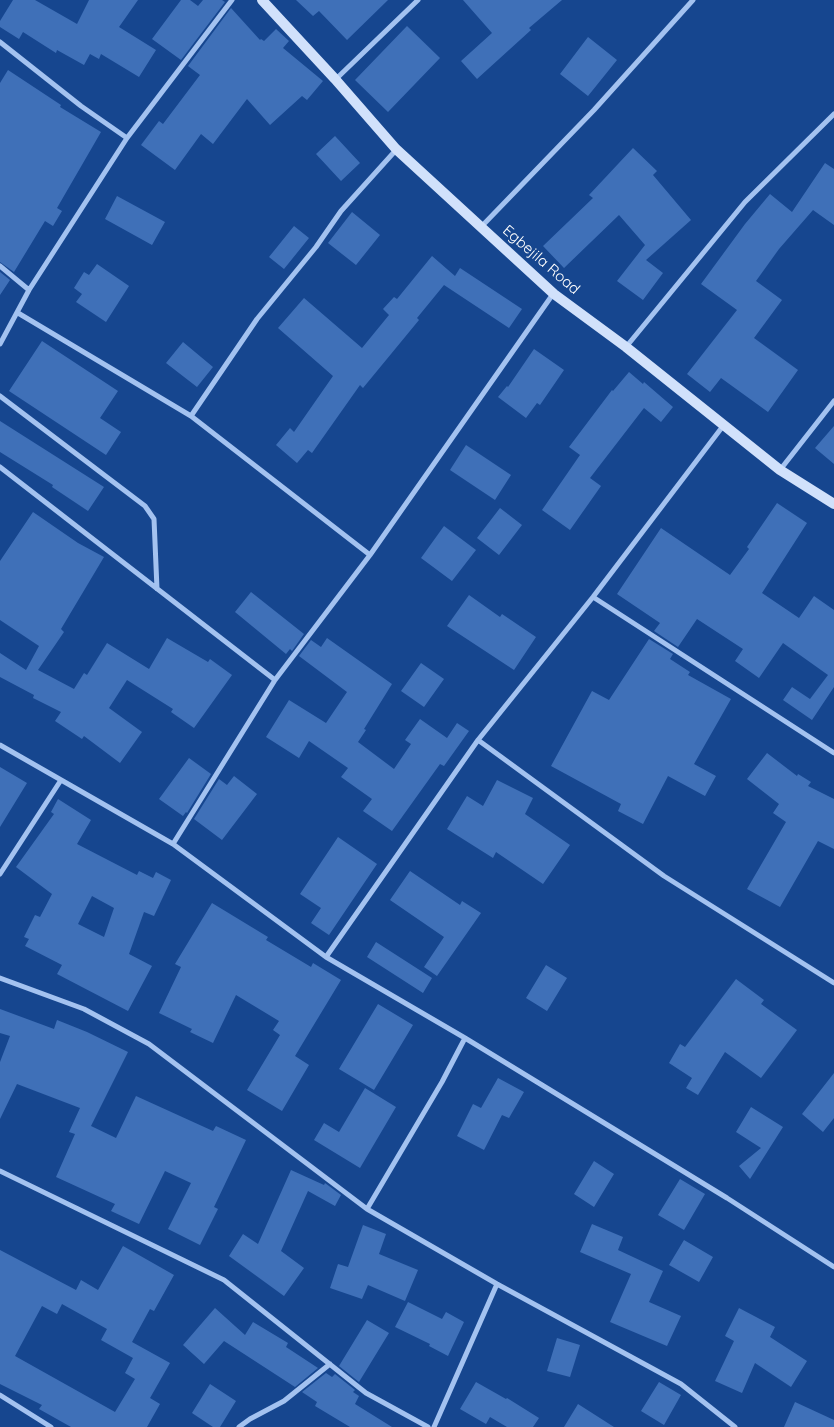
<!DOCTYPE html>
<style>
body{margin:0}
canvas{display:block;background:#16468f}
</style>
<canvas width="834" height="1427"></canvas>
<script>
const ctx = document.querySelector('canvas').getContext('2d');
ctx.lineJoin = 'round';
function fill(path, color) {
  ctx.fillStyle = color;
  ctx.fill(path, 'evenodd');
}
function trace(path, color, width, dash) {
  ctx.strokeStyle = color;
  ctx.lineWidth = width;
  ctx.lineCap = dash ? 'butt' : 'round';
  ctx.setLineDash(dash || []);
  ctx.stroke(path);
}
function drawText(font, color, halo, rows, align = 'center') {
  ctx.font = font + ' Quicksand,sans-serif';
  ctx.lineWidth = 4;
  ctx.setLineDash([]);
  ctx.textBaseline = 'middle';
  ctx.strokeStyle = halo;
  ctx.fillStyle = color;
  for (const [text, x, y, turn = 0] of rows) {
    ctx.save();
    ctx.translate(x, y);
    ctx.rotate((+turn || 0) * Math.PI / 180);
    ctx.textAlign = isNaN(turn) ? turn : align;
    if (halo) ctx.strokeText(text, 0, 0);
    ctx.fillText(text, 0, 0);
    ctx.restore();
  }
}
fill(new Path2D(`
 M13,0H35L77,24L89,0H138L119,27L156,50L139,77L101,54L99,59L90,54L84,65L57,50L56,53L23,32L19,39L0,27V21Z
 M181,0H190L198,6L203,0H222L225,2L181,60L152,39Z
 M296,0H388L347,40L319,11L313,16Z
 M463,0H562L529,28L531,30L477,79L461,61L492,33Z
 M231,8L260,40L261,39L264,41L276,29L289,41L283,48L323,81L307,100L302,96L270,125L247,99L213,144L201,134L175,170L141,145L159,121L163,124L200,75L188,66Z
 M407,26L440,58L388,112L355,80Z
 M588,37L617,60L588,96L560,74Z
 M8,70L61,105L60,107L101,132L57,208L62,211L53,226L45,221L14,272L0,262V83Z
 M335,136L360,163L341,181L316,154Z
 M633,148L657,171L653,175L691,220L646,260L663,273L643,300L617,281L645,245L619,215L564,268L543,246L593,198L589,195Z
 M825,163L834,169V225L813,210L779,249L756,281L782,300L754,338L798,370L768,412L721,378L710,392L687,374L737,310L701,284L745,224L770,194L792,212Z
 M117,196L165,222L152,245L105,219Z
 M352,212L380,235L356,265L328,243Z
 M294,226L309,238L284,269L269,257Z
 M432,256L455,276L460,268L522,309L509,328L444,285L417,318L419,320L363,388L360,385L312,453L308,450L297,463L276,445L290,428L294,432L333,376L278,328L304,298L362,348L389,315L383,309L394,297L397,299Z
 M97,264L129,286L106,322L76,302L82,294L74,288L84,272L89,275Z
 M0,272L10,280L0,295Z
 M42,341L118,391L100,418L121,432L106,455L9,391Z
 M183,342L213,367L197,387L166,363Z
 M534,349L564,370L540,405L537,403L526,418L498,397L507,386L508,387Z
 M629,372L643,384L644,382L673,407L661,422L644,408L590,478L601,486L570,530L542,510L580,455L569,447L612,390L613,391Z
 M0,421L104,487L88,511L52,487L53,485L0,452Z
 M834,426V464L815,448Z
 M466,445L511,475L495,500L450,470Z
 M777,503L807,523L762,593L799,618L814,596L834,610V687L812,720L783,700L792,687L810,699L828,675L783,643L759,678L735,661L743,649L697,619L678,647L654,631L660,623L617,594L661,528L730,575L749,549L747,547Z
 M500,508L522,525L499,555L477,538Z
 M33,512L78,543L104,557L61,629L64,632L38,670L74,689L84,673L87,675L107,643L149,669L167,638L208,662L210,659L232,675L194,728L171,712L173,709L127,680L109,708L142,732L120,763L84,736L82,739L55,721L61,712L33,698L34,695L0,677V653L26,670L39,646L0,620V561Z
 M444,526L476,550L452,581L421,558Z
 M251,592L304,634L292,651L290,649L286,654L235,612Z
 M469,595L500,617L502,614L536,637L514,670L447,626Z
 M327,638L392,684L364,729L366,730L358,742L394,769L411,744L405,740L420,719L447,738L457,723L469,731L444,766L440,764L392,831L363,811L372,799L341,777L348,768L309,741L299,758L266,737L289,700L326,723L347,692L299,656L311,640L321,647Z
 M649,639L673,654L670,659L690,672L688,675L731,699L694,764L716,776L705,796L668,776L643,824L618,811L621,804L551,766L592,691L609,700Z
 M421,663L444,679L424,707L401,691Z
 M767,753L797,776L798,774L811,782L808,786L834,799V849L818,841L780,907L747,889L786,822L773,813L779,804L747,779Z
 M189,758L211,774L187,813L186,812L183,816L159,799Z
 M0,767L27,783L0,827Z
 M234,776L257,794L222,840L194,819L219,779L227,785Z
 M497,780L533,798L525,814L570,845L543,884L496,852L493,858L447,829L467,796L483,806Z
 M58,799L91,820L77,844L137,875L139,871L153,878L156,872L171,880L154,916L144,912L129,954L152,966L128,1011L57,974L62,965L25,946L29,939L24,937L35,915L40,917L52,894L16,867L54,814L51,812ZM92,896L114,908L104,937L78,924Z
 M338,837L377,864L329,935L311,923L321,908L300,894Z
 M410,871L460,905L462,901L481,913L437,976L424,967L444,937L390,900Z
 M212,903L268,937L266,940L311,967L313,963L341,980L295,1056L309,1065L282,1111L247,1090L280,1035L273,1030L279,1021L236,995L213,1043L190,1032L192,1029L159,1013L181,967L175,964Z
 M376,942L432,978L423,993L367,957Z
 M546,965L567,978L547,1011L526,998Z
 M736,979L764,1000L761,1004L797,1030L761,1078L725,1052L698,1095L686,1088L692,1078L669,1063L680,1044L685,1047Z
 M378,1004L413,1025L374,1090L339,1069Z
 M0,1009L54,1029L57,1020L87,1032L128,1052L91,1126L116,1138L136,1096L213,1131L216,1126L246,1140L214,1207L218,1209L200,1245L168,1229L191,1183L165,1171L139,1224L111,1211L115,1204L56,1177L75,1134L69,1132L80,1108L17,1084L0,1119V1062L10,1036L0,1033Z
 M834,1073V1118L823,1132L802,1114Z
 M498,1078L524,1092L509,1118L502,1115L484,1150L457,1136L473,1104L481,1108Z
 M365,1088L396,1107L360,1168L314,1140L324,1123L339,1132Z
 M751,1107L783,1127L750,1179L739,1166L761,1148L736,1132Z
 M594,1161L614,1174L594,1207L574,1194Z
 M291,1170L324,1185L325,1183L341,1195L335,1206L308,1191L281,1251L304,1268L284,1296L229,1256L243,1234L258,1244Z
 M680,1179L705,1194L684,1230L658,1215Z
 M592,1224L623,1237L618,1250L663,1271L649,1302L681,1316L667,1346L610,1322L631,1274L580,1252Z
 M363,1225L386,1234L379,1254L418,1270L405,1301L368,1285L362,1299L330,1288L338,1264L348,1267Z
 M684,1240L713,1257L699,1282L669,1265Z
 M123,1246L174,1275L154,1311L150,1309L132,1342L170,1363L150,1398L160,1404L147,1427H71L39,1409L42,1405L0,1384V1250L76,1290L81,1280L98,1290ZM62,1304L107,1329L101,1340L133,1358L125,1373L135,1379L115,1412L15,1356L42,1306L57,1314Z
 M408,1302L442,1319L446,1312L464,1322L448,1356L429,1346L430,1344L395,1327Z
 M215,1308L245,1335L253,1322L288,1343L286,1347L318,1368L295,1387L224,1341L204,1364L183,1345Z
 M739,1308L775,1327L770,1337L807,1361L791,1387L755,1363L742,1393L715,1381L734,1341L725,1336Z
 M367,1320L389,1333L359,1382L339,1366Z
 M557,1338L580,1345L570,1377L547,1371Z
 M326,1373L332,1377L335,1374L355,1390L353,1392L359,1396L355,1404L392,1427H350L315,1406L317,1402L302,1392Z
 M476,1382L506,1399L507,1398L539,1418L533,1427H507L490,1417L486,1424L460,1409Z
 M659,1382L681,1395L664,1425L641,1411Z
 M210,1384L236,1401L220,1427H213L192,1413Z
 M795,1402L834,1420V1427H784Z
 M578,1404L614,1427H564Z`), '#3f70b8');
trace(new Path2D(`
 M0,42L81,106L127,138
 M336,79L418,0
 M481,227L594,110L693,0
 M0,266L29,290
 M18,313L191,416L370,555
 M0,344L29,290L127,138L232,0
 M626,347L745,202L834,114
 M0,396L145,506L154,519L157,589
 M191,416L257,319L316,247L341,211L396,150
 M0,467L275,680
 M780,470L834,401
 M593,597L834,753
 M478,740L664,876L834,983
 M0,745L173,844L326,957L465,1038L727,1198L834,1267
 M173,844L275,680L370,555L553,294
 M0,874L61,780
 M326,957L478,740L593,597L723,426
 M0,978L84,1009L149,1044L367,1209L497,1284L681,1384L735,1427
 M0,1171L224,1280L366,1393L428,1427
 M367,1209L442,1082L465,1038
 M0,1395L51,1427
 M239,1427L250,1419L284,1401L330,1364
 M434,1427L497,1284`), '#a3c2f0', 5);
trace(new Path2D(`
 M262,0L335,79L396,149L554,294L626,347L780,470L834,504`), '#d1e1fb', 10);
drawText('15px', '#fff', '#16468f', [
 ["Egbejila Road",541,260,41]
]);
</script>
